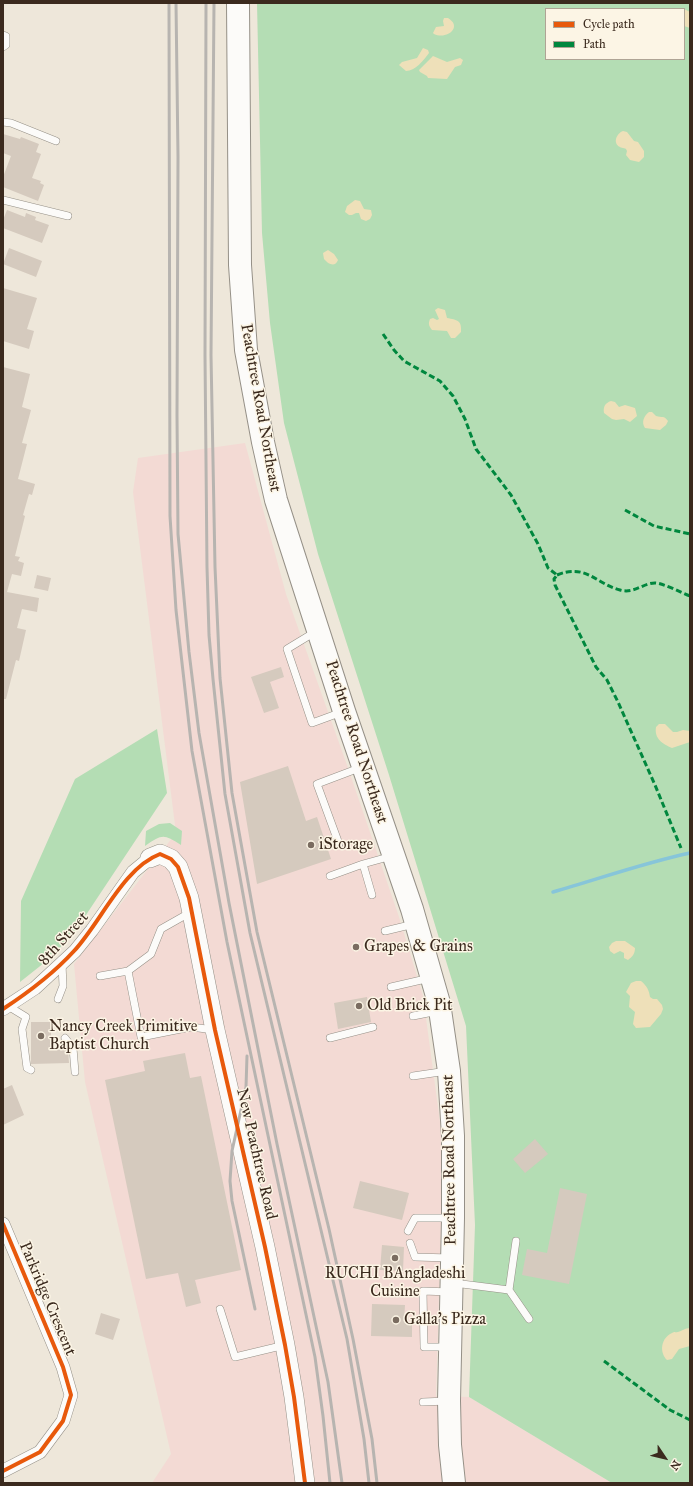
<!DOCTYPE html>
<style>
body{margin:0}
#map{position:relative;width:693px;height:1486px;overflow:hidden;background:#eee7da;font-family:"IM FELL Great Primer",serif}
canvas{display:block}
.frame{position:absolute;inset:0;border:4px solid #3b2a1e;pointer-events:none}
.legend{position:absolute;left:545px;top:8px;width:140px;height:52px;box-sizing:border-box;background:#fcf5e5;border:1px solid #afa495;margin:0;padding:5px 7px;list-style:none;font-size:12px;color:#3b2a1e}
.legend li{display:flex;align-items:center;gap:8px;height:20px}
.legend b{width:20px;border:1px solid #afa495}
.north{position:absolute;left:645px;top:1438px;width:40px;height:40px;-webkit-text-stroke:3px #fcf5e5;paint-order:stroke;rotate:125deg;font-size:11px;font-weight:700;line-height:16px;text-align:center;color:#3b2a1e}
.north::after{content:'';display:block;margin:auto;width:14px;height:18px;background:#3b2a1e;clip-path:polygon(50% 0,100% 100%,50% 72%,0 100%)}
</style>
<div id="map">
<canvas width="693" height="1486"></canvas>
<div class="frame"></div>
<ul class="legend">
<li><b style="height:5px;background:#e8590c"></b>Cycle path</li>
<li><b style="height:5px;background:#00873e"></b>Path</li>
</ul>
<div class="north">N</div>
</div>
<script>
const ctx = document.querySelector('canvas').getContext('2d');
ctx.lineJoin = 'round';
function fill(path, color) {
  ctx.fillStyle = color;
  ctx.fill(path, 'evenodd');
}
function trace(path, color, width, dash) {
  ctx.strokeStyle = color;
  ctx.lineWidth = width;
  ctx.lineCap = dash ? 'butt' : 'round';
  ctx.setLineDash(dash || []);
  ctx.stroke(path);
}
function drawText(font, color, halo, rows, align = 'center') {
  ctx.font = font + ' "IM FELL Great Primer",serif';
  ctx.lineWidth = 3;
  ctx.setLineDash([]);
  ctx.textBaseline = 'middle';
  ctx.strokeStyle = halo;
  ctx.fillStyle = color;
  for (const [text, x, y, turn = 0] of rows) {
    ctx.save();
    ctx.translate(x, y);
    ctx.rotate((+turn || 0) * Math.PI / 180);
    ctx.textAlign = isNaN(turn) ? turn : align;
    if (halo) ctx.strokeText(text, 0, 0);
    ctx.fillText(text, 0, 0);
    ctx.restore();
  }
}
fill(new Path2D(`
 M245,443L286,594L348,768L399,917L423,996L440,1122L443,1161L436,1396L469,1397L612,1483H152L171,1454L85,1082L74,964L176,833L133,492L138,458Z`), '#f3dad4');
fill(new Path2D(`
 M257,3H690V1483H612L469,1397L475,1225L466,1026L389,775L318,554L284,423L270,323L262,233ZM546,9H684V59H546Z
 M157,729L167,793L74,933L49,959L20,982L21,901L75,779Z
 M170,823L182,831L181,845C163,834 163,834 145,846L146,831L159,824Z`), '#b4ddb4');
fill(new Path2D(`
 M684,9L690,12V28L684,26Z
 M444,18H448C463,27 447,40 434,34L433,33L436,27L444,26L443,21Z
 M423,48L428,50L429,53C424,60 415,71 406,71L399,65L402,62L417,58Z
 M433,56L447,62L460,58L463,60L461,65L455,67L447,79L428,78L427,76L420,72L419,70Z
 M623,131L627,132L634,141L638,142L644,151V157L639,162L630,160L626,155L627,151L626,149C626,148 620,148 620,147C612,143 617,133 623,131Z
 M355,200L360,201L364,209L371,210L372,215L370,219L366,221L361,219L359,213H356L352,215H349L345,212L347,206Z
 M328,250L334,254L338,260C335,268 328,264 324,259L323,253Z
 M438,308L445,310L447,318C457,320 462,320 461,332L455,338H451L447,331L432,330C429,326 428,324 430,319L433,318L437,320L439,319L435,310Z
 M611,401L615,402L619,407L625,405L635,408L637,416L630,422L624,419L616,420L612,419L604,413C603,407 605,403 611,401Z
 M649,412H652L656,416C662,418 664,415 668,421L666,425L660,430L645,428C641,422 644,416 649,412Z
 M659,724H665L673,732H677L683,730L690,731V742L672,748C663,744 654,739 656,727Z
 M616,941H625L635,948C635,954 632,957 628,960L624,958V953L620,951L614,954L610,951L609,947L612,943Z
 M636,981H641C647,986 649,990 650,997L653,999H657L662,1005L663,1009L661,1014L650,1027L636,1028L633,1024L635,1012L629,1007L630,996L626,992L631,983Z
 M690,1328V1346L679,1349L672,1359L667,1360C659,1352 661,1338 672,1333C676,1331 673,1333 678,1332C682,1331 685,1328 690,1328Z`), '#eee0b9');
trace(new Path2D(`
 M553,892C599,879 643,863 690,853`), '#87c5d9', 3.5);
fill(new Path2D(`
 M3,134L20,139L21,137L39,144L36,152L41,154L32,178L41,181L40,183L44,185L38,201L3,187V177L11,156L3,153Z
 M7,210L25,217L26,213L36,217L35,220L49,225L42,243L3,228V220Z
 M9,248L42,261L36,277L3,264Z
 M3,288L37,298L27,329L34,331L29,349L3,341Z
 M3,367L30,374L22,407L31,410L22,443L27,444L18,479L35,484L32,495L29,494L23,515L25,516L15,556L20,557L18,561L24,563L21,576L12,574L7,592L39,598L37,612L22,609L17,628L26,630L19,661L16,660L6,699H3Z
 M37,575L51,578L48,591L34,588Z
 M281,667L284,677L270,682L279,708L264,713L251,677Z
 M288,766L306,821L317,817L331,859L257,884L240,782Z
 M367,997L371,1022L338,1029L334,1003Z
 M31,1022H51V1049H68L69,1063L31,1064Z
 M185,1053L190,1078L201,1076L241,1270L195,1280L201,1303L186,1307L178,1273L146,1279L105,1080L145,1071L143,1061Z
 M12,1085L24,1115L3,1125V1089Z
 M535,1139L548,1154L525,1173L513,1159Z
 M360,1181L409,1193L402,1220L353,1208Z
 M560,1188L587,1194L569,1284L522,1275L527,1249L547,1253Z
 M382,1245L404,1247L403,1271L380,1270Z
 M372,1304L405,1305L404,1322L412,1323V1337L371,1336Z
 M101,1313L120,1319L113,1340L95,1334Z`), '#d5cabe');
const lane = new Path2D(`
 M3,35L6,36V45L3,47
 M3,122L11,123L56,141
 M3,200L68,216
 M315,632L287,649L312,723L342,712
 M339,844L317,784L362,767
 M330,876L363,864
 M372,895L363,864L392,856
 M385,931L414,924
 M128,971L151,954L161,929L191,912
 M100,976L128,971L141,1037L191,1027L214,1030
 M391,987L430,978
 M58,999L63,986L62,964
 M8,1006L26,1017L22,1029L27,1068L31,1070
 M413,1016L438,1011
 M65,1038L73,1048L75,1072
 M330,1038L373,1027
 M413,1076L447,1071
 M408,1231L415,1218H451
 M410,1243L415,1257L450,1258
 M454,1283L509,1290L516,1241
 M509,1290L529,1319
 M220,1309L235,1357L285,1345
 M448,1347H424L423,1291L450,1292
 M423,1402L447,1401`);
const street = new Path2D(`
 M3,1009L35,988L75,951L92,930L133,872L150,858
 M3,1224L63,1367L71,1395L63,1421L40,1452L3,1471`);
const secondary = new Path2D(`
 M150,858L160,854L171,859L178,867L189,898L215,1030L265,1247L285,1345L294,1397L305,1483`);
const highway = new Path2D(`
 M238,3L240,265L246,350L263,442L276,500L344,711L412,909L439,1003L449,1071L453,1136V1218L449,1401L450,1445L454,1483`);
trace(lane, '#959087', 8);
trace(street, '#959087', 14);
trace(secondary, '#959087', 20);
trace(highway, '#959087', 24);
trace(lane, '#fcfbf9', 7);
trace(street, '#fcfbf9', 13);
trace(secondary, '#fcfbf9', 19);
trace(highway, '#fcfbf9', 22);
trace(new Path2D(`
 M169,3L170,516L176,610L192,751L227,942L315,1357L323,1416L330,1483
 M176,3L178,157L177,415L178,534L189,652L199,733L229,903L277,1144L328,1382L342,1483
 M206,3L205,355L207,567L209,635L213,679L225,794L250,933L347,1339L364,1439L369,1483
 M214,3L211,355L215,567L220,678L232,793L257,932L329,1229L353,1339L372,1439L377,1483
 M247,1056L246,1087L232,1151L230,1181L232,1201L255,1309`), '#b7b4b0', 3);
trace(new Path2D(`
 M383,334L394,350L404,361L440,381L453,396L465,419L476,449L511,495L538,544L548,568L557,575L554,579L555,585L596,667L607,680L618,702L655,785L681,848
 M625,510L654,526L690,534
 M557,575C586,563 596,584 620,590C634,594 643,583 655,583C663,583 682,593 690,596
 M604,1361L670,1410L690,1420`), '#00873e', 3, [6, 3]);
trace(new Path2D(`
 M3,1009C29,992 53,974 74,951C101,922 123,868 160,854L171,859L178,867L189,898L215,1030L265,1247L285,1345L294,1397L305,1483
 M3,1224L63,1367L71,1395L63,1421L40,1452L3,1471`), '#e8590c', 4);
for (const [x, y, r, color] of [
 [311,845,4,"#7a6c60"],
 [356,947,4,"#7a6c60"],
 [359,1006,4,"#7a6c60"],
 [41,1036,4,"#7a6c60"],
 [395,1258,4,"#7a6c60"],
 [396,1320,4,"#7a6c60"]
]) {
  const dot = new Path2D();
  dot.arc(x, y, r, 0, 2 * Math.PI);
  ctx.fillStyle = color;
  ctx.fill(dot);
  trace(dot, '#fcf5e5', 1.5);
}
drawText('16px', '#3b2a1e', '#fcf5e5', [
 ["Peachtree Road Northeast",260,408,80],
 ["Peachtree Road Northeast",356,742,72],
 ["8th Street",64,939,-48],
 ["New Peachtree Road",256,1154,77],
 ["Peachtree Road Northeast",450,1160,-91],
 ["Parkridge Crescent",47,1299,67]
]);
drawText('16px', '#3b2a1e', '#fcf5e5', [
 ["iStorage",319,845],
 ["Grapes & Grains",364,947],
 ["Old Brick Pit",367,1006],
 ["Nancy Creek Primitive",49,1027],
 ["Baptist Church",49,1045],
 ["RUCHI BAngladeshi",395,1274,"center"],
 ["Cuisine",395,1292,"center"],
 ["Galla's Pizza",404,1320]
], 'left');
</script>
